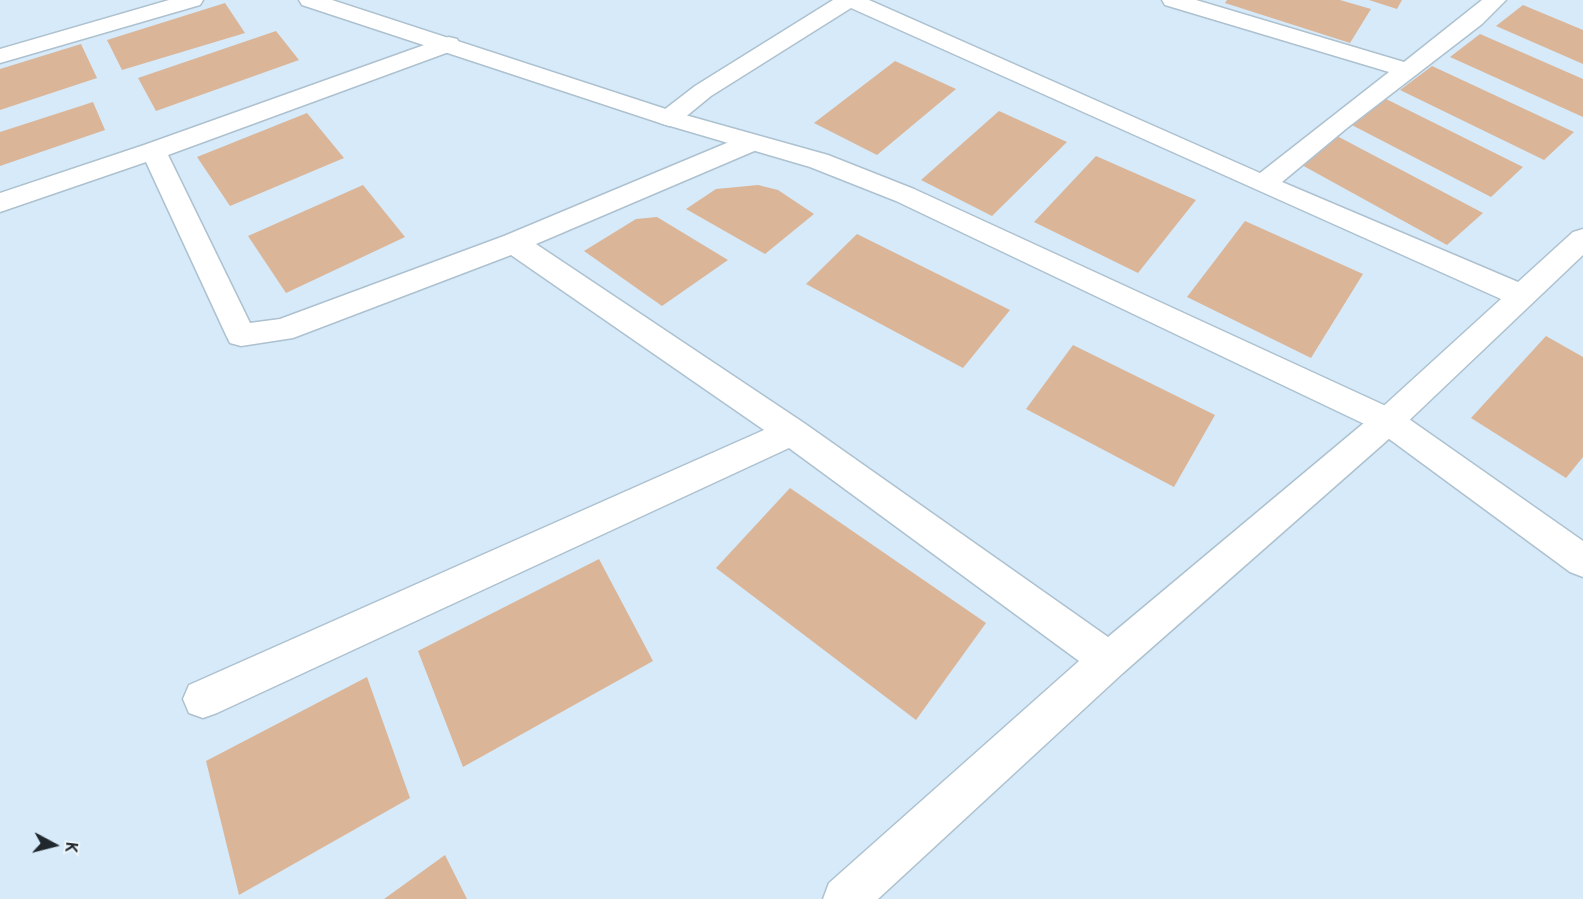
<!DOCTYPE html>
<style>
body{margin:0}
#map{position:relative;width:1583px;height:899px;overflow:hidden;background:#d6eaf9;font-family:Ubuntu,sans-serif}
canvas{display:block}
.north{position:absolute;left:24px;top:815px;width:60px;height:60px;-webkit-text-stroke:4px #edf5fb;paint-order:stroke;rotate:97deg;font-size:16px;font-weight:700;line-height:24px;text-align:center;color:#20272d}
.north::after{content:'';display:block;margin:auto;width:21px;height:27px;background:#20272d;clip-path:polygon(50% 0,100% 100%,50% 72%,0 100%)}
</style>
<div id="map">
<canvas width="1583" height="899"></canvas>
<div class="north">K</div>
</div>
<script>
const ctx = document.querySelector('canvas').getContext('2d');
ctx.lineJoin = 'round';
function fill(path, color) {
  ctx.fillStyle = color;
  ctx.fill(path, 'evenodd');
}
function trace(path, color, width, dash) {
  ctx.strokeStyle = color;
  ctx.lineWidth = width;
  ctx.lineCap = dash ? 'butt' : 'round';
  ctx.setLineDash(dash || []);
  ctx.stroke(path);
}
fill(new Path2D(`
 M1227,0H1340L1371,9L1350,43L1225,3Z
 M1369,0H1402L1397,9Z
 M225,3L245,33L122,70L107,40Z
 M1523,5L1583,30V64L1496,26Z
 M276,31L299,60L156,111L138,78Z
 M1480,34L1583,79V117L1450,57Z
 M81,44L97,78L0,110V69Z
 M895,61L956,89L877,155L814,123Z
 M1432,66L1574,132L1544,160L1400,90Z
 M1380,96L1523,167L1491,197L1346,122Z
 M93,102L105,130L0,166V132Z
 M999,111L1067,142L992,216L921,180Z
 M307,113L344,158L230,206L197,157Z
 M1337,136L1483,213L1447,245L1300,164Z
 M1096,156L1196,200L1138,273L1034,222Z
 M363,185L405,237L286,293L248,236Z
 M758,185L778,190L814,214L765,254L686,209L716,189Z
 M657,217L728,260L662,306L584,251L636,219Z
 M1245,221L1363,274L1311,358L1187,297Z
 M857,234L1010,310L963,368L806,284Z
 M1546,336L1583,357V457L1566,478L1471,418Z
 M1073,345L1215,415L1174,487L1026,409Z
 M790,488L986,623L916,720L716,568Z
 M599,559L653,661L463,767L418,651Z
 M367,677L410,798L239,895L206,761Z
 M445,855L467,899H384Z`), '#dbb598');
const minor = new Path2D(`
 M169,0H203L200,5L0,63V49Z
 M833,0H869L1260,173L1389,72L1165,5L1162,0H1196L1404,62L1482,0H1506L1482,24L1347,128L1282,182L1518,282L1573,232L1583,229V255L1399,430L1123,673L878,899H823L829,883L1079,661L789,448L217,713L203,718L189,713L183,699L189,685L764,430L511,255L293,338L241,346L230,343L226,335L146,162L0,212V193L144,145L441,39L449,37L457,39L460,44L457,49L168,155L250,323L280,319L504,236L741,137L750,135L759,137L763,143L759,149L536,244L804,423L1108,637L1377,412L1501,299L851,8L711,96L678,123L669,126L660,123L657,118L660,113L695,86Z`);
const tertiary = new Path2D(`
 M299,0H332L678,113L828,155L914,189L1399,412L1583,541V577L1570,572L1377,430L896,201L810,167L660,123L302,5Z`);
trace(minor, '#adc1cf', 3);
trace(tertiary, '#adc1cf', 3);
fill(minor, '#fff');
fill(tertiary, '#fff');
</script>
